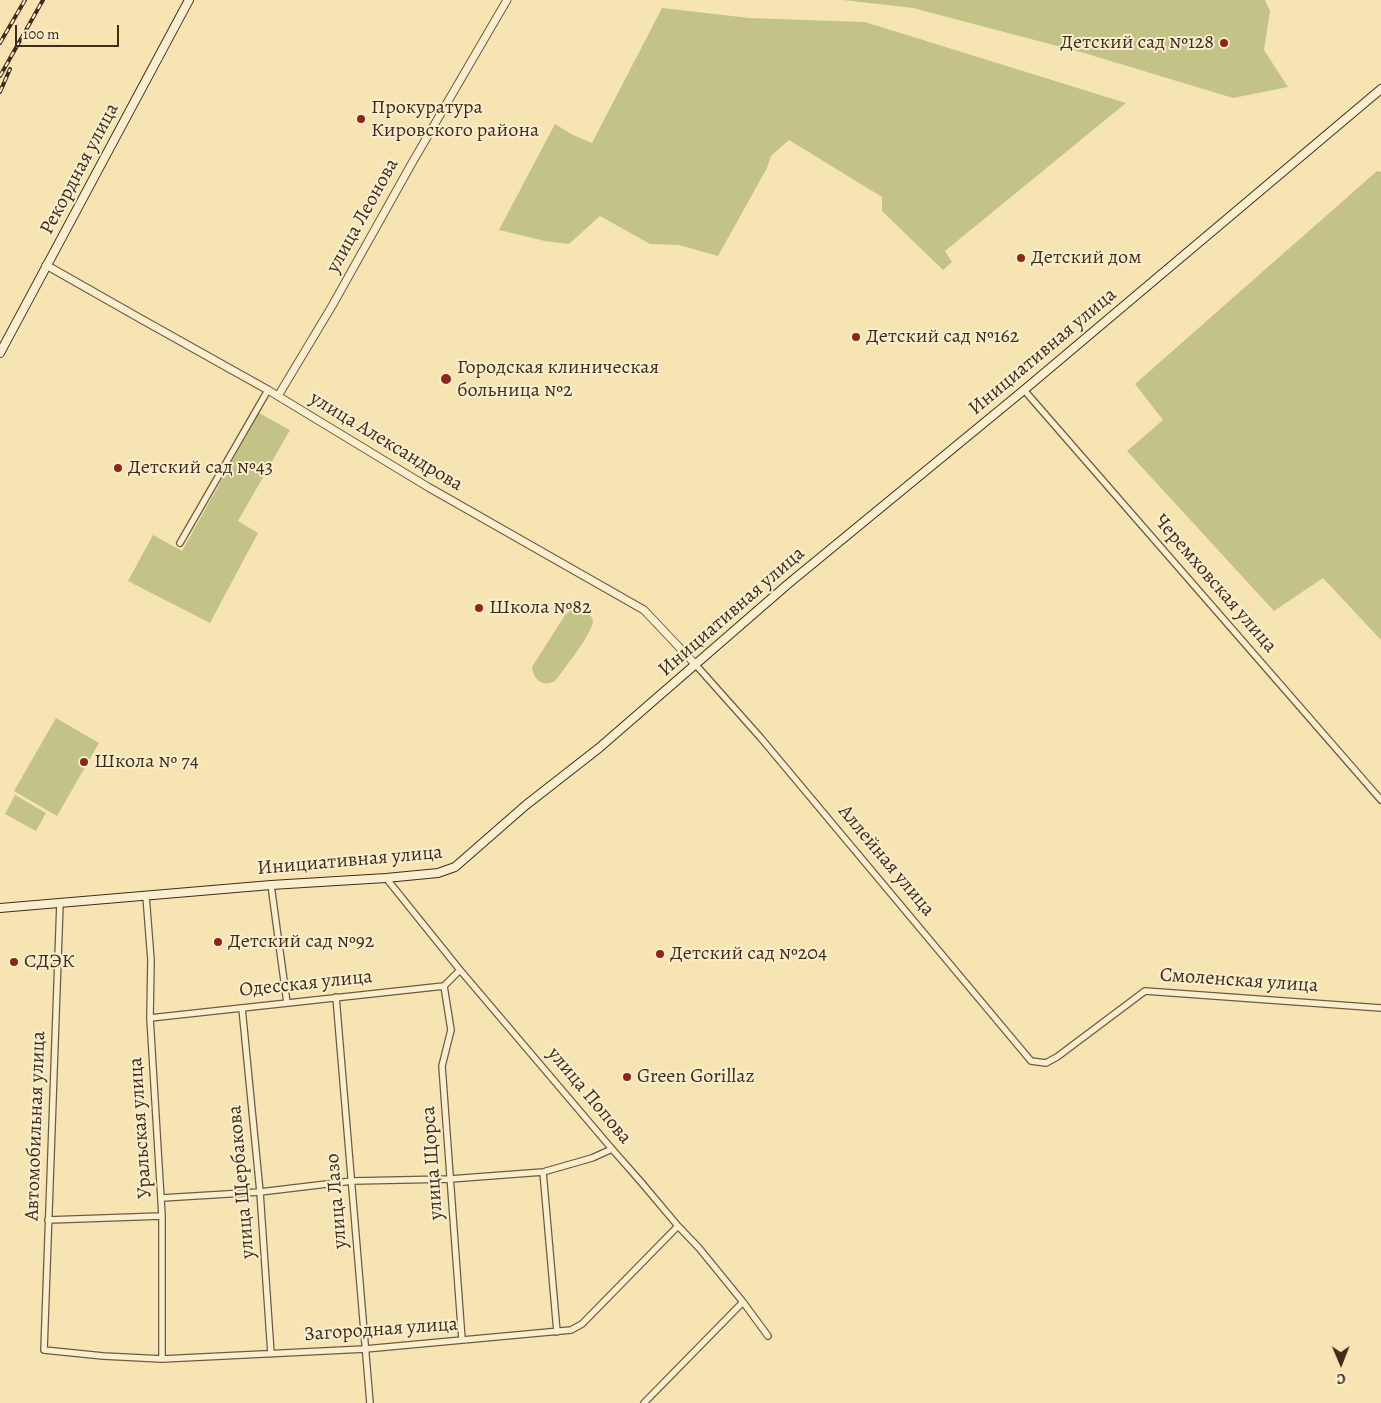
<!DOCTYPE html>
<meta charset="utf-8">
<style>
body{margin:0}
#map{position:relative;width:1381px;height:1403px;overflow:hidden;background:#f6e5b2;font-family:Alegreya,serif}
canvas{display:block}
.north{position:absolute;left:1316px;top:1338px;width:50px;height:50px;-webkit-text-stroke:4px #f9eecd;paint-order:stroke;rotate:179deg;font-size:14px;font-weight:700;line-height:20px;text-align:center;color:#432b1b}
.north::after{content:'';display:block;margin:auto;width:18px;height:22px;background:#432b1b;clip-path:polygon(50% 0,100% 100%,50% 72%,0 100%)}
.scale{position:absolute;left:15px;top:25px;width:104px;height:22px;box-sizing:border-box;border:2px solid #432b1b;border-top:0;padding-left:6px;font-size:15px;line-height:18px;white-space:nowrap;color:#432b1b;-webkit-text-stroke:4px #f9eecd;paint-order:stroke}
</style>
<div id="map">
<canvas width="1381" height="1403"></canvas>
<div class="north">С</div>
<div class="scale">100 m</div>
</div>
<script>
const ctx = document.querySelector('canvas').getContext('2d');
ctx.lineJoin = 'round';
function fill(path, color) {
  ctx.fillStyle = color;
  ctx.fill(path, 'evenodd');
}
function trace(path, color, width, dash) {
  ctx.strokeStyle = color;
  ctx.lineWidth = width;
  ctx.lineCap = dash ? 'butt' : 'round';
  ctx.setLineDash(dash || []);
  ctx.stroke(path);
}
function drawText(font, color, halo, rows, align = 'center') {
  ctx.font = font + ' Alegreya,serif';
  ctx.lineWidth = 4;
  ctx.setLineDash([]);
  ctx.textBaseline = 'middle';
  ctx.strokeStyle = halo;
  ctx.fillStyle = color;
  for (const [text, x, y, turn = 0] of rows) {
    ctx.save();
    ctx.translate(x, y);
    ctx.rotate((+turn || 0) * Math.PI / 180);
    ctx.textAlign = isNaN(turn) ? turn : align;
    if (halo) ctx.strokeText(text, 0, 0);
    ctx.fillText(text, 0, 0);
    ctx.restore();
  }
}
fill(new Path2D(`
 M843,0H1265L1270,11L1264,50L1288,87L1233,98L1084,53L913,8Z
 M662,8L749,18L865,22L1126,103L945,251L952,262L943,270L882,211V197L789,140L771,156L767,168L718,256L679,245L650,244L600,216L569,244L545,241L499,230L555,124L573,135L592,143Z
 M1377,171L1381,172V640L1323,578L1274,611L1127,451L1163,420L1135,384Z
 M259,413L290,430L238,521L258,533L210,623L128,581L153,535L182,551Z
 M578,610C584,612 592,613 593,621C593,632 563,671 555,681C543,688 533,679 532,667L565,615L570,611Z
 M56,718L99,743L57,816L14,791Z
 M15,795L46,813L36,831L5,814Z`), '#c3c287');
const minor = new Path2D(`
 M1024,390L1381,800
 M180,543L268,390
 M695,664L760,737L1031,1061L1046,1063L1057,1057L1145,991L1381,1008
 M386,878L460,970L612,1149L641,1182L678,1226L699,1248L743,1302L768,1336
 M271,885L287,1003
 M146,896L151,960L150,1018L162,1216V1359
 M60,903L44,1350L103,1356L162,1359L365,1349L571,1330L582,1324L678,1226
 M444,986L451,1030L442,1066L462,1340
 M336,997L370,1403
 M242,1008L260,1192L271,1354
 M150,1018L444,986L460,970
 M543,1172L557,1332
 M162,1198L260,1192L352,1181L450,1179L543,1172L592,1158L612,1149
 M48,1220L162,1216
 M644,1403L743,1302`);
const tertiary = new Path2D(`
 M46,265L141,319L268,390L428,487L644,610L695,664
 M278,396L332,306L412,163L507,0`);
const secondary = new Path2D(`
 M0,353L189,0
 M0,908L271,885L386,878L438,873L455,867L526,805L599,748L788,584L1024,390L1381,89`);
trace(minor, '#705a41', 8);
trace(tertiary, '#705a41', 9);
trace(secondary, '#432b1b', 10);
trace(minor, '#f9eecd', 5.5);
trace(tertiary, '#f9eecd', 7);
trace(secondary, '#f9eecd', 8);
const rail = new Path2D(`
 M0,43L25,0
 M0,76L43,0
 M0,92L10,69`);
trace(rail, '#432b1b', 4);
trace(rail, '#f9eecd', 2, [5.5]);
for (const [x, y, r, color] of [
 [1224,43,5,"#8f2418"],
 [361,119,5,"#8f2418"],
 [1021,258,5,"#8f2418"],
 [856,337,5,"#8f2418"],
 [446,379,6,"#8f2418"],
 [118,468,5,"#8f2418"],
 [479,608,5,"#8f2418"],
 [84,762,5,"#8f2418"],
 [218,942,5,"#8f2418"],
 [660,954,5,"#8f2418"],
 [14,962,5,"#8f2418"],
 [627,1077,5,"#8f2418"]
]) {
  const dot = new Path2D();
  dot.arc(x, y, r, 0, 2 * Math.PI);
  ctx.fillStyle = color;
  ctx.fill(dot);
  trace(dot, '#f9eecd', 2);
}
drawText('20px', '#432b1b', '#f9eecd', [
 ["Детский сад №128",1214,43,"right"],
 ["Прокуратура",371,108],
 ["Кировского района",371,131],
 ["Детский дом",1031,258],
 ["Детский сад №162",866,337],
 ["Городская клиническая",457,368],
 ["больница №2",457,391],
 ["Детский сад №43",128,468],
 ["Школа №82",489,608],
 ["Школа № 74",94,762],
 ["Детский сад №92",228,942],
 ["Детский сад №204",670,954],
 ["СДЭК",24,962],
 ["Green Gorillaz",637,1077]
], 'left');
drawText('20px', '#432b1b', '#f9eecd', [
 ["Рекордная улица",80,169,-62],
 ["улица Леонова",363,216,-61],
 ["Инициативная улица",1043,352,-40],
 ["улица Александрова",386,442,31],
 ["Черемховская улица",1215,584,49],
 ["Инициативная улица",732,612,-41],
 ["Инициативная улица",350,861,-5],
 ["Аллейная улица",886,861,50],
 ["Смоленская улица",1239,981,4],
 ["Одесская улица",306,984,-6],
 ["улица Попова",589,1096,50],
 ["Автомобильная улица",36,1126,-88],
 ["Уральская улица",141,1128,-94],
 ["улица Щорса",433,1163,-94],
 ["улица Щербакова",242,1182,-95],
 ["улица Лазо",337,1201,-95],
 ["Загородная улица",381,1330,-4]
]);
</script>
